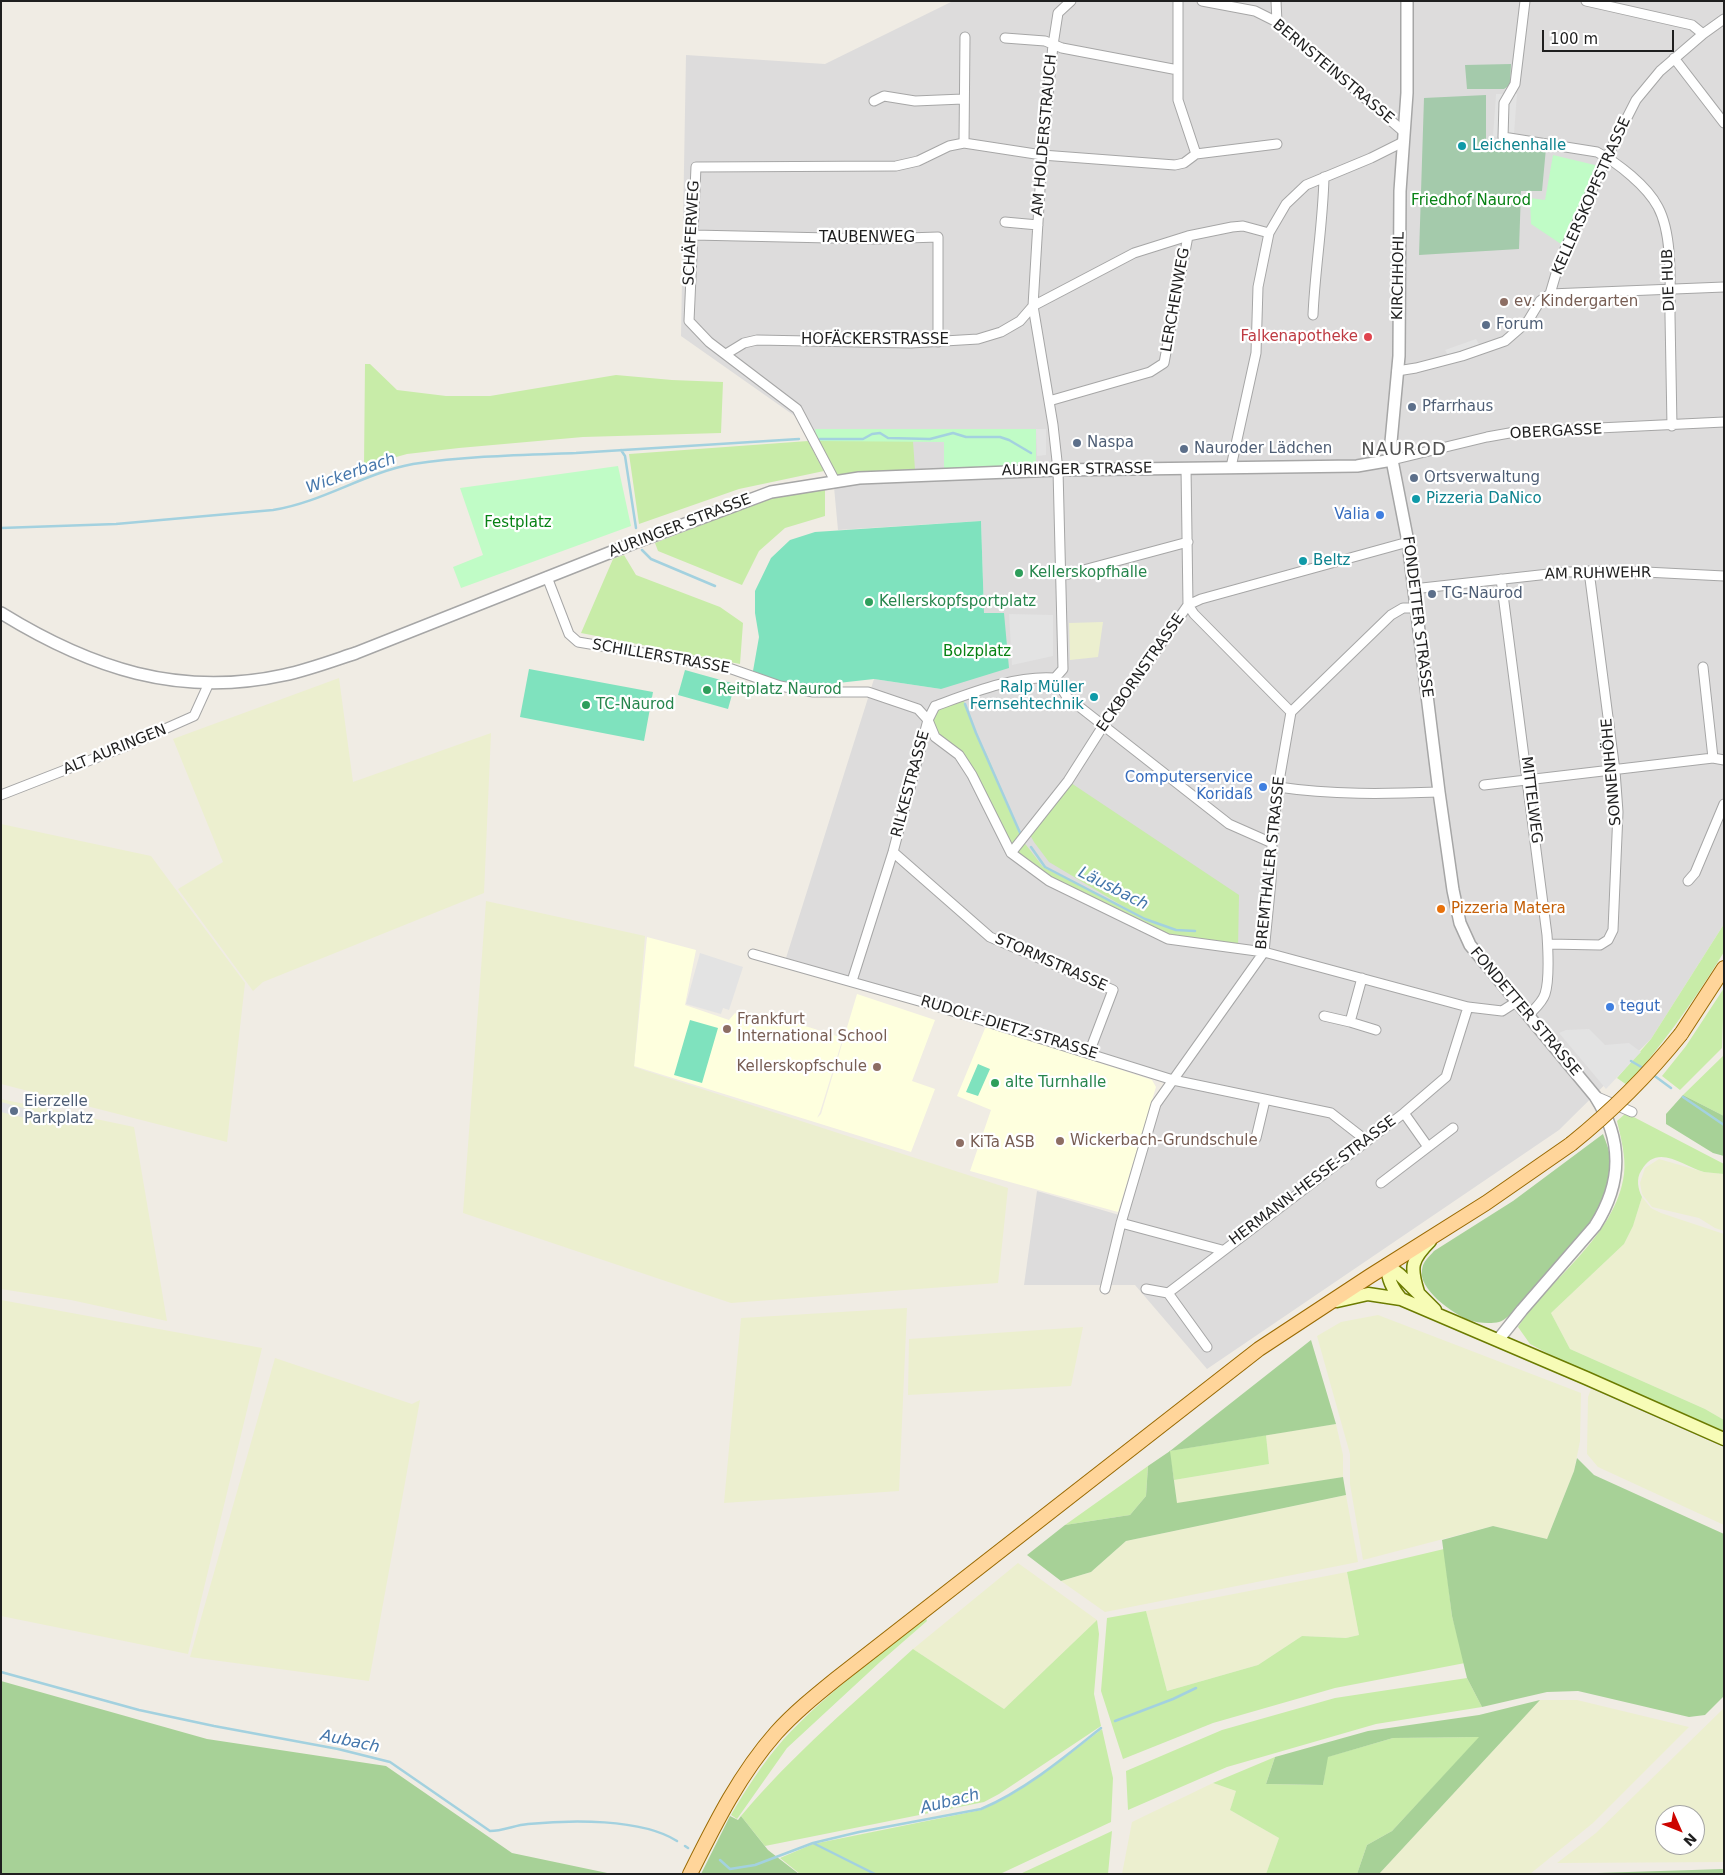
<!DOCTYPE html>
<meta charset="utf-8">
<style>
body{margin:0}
#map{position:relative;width:1725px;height:1875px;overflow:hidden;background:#f0ece4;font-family:"DejaVu Sans",sans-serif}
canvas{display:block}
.frame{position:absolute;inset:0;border:2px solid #1f1f1f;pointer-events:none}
.north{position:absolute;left:1655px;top:1805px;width:50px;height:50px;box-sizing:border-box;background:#fff;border:1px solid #a5a5a5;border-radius:50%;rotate:134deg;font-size:14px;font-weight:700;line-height:20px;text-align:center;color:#1f1f1f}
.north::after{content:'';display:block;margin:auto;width:18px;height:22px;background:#cd0400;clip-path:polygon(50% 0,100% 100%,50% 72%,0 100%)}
.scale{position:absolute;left:1542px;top:30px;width:132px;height:22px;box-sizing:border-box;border:2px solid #1f1f1f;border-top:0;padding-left:6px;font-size:15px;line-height:18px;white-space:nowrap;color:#1f1f1f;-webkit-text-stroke:4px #fff;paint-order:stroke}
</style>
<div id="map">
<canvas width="1725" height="1875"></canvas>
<div class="frame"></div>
<div class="north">N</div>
<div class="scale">100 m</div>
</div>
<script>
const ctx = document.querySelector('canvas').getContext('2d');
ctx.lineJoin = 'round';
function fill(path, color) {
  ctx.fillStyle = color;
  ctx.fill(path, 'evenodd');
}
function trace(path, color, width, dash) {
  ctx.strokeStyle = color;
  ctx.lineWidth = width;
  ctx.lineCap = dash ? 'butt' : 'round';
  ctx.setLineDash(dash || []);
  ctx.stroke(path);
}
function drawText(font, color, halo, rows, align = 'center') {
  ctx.font = font + ' "DejaVu Sans",sans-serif';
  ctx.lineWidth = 4.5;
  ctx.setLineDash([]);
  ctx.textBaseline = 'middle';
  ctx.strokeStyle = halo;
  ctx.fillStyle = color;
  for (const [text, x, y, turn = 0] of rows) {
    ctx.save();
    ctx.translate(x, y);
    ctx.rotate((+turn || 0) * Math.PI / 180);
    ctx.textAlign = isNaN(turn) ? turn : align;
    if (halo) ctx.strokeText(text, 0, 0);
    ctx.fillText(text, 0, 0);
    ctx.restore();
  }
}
fill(new Path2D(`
 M953,1H1724V924L1651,1039L1559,1130L1207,1369L1135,1285H1024L1037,1191L1126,1217L1168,1074L786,958L874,679L941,689L984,613L981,521L838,530L834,487L799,419L681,336L686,55L825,64Z`), '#dddcdc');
fill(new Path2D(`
 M647,937L696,950L685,1005L729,1020L735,1013L751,1021L780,1018L843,1038L820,1112L817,1118L821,1114L857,994L935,1020L912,1081L935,1089L911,1152L634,1066Z
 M986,1026L1152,1080L1156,1087L1118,1212L970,1171L991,1110L957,1096Z`), '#feffde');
fill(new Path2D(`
 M1103,622L1098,657L1070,660L1069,623Z
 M339,678L353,782L491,733L484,893L263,982L253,991L178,889L223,862L173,739Z
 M1,824L151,856L245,983L227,1142L1,1084Z
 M486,901L645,936L634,1067L1008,1188L998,1283L731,1303L463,1213Z
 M1,1099L134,1127L167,1321L71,1300L1,1289Z
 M1659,1159L1704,1172L1724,1174V1231L1715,1228L1699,1218L1652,1207L1642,1194L1640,1183L1645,1168Z
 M1642,1197L1651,1208L1661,1213L1724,1234V1420L1705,1409L1570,1349L1551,1313L1624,1244L1633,1226Z
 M1,1300L262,1348L188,1654L1,1616Z
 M907,1308L899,1491L724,1503L741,1318Z
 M1378,1315L1581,1393L1580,1441L1574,1471L1547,1539L1493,1526L1363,1560L1350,1484V1454L1317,1336L1341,1322Z
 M1083,1327L1071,1386L908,1395L909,1339Z
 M275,1358L412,1404L420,1400L369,1681L190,1657Z
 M1591,1389L1724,1448V1525L1598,1467L1587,1454L1588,1397Z
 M1336,1424L1343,1455V1477L1177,1504L1174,1480L1269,1464L1266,1435Z
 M1346,1495L1358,1562L1105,1612L1061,1581L1091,1572L1126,1541Z
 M1018,1563L1097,1620L1004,1709L913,1649Z
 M1347,1572L1359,1635L1346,1638L1302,1636L1258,1665L1167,1691L1146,1611Z
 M1540,1700H1577L1689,1727L1593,1823L1530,1874H1379Z
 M1724,1708V1862L1557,1863L1596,1833ZM1665,1815H1695V1845H1665Z
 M1213,1783L1236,1791L1230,1810L1279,1838L1266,1874H1122L1132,1822Z`), '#ecefcf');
fill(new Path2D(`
 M365,364H370L397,390L446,396H490L616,375L672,380L723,382L721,433L583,437L459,448L407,454L364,466Z
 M808,441L824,471L739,489L639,524L629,454Z
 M817,441H913L915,470L857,472L835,476Z
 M825,487V516L785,528L759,551L742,585L658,551L655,543L771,498Z
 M624,555L636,575L720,607L743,623L740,664L581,633L613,559Z
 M962,696L976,733L987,755L1023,841L1043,867L1136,914L1049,862L1034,842L1029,833L1068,781L1239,895L1238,950L1168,939L1049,881L1011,853L959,755L935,737L928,720L935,706Z
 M1724,924V952L1719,960C1691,1005 1662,1045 1627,1085L1617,1078L1651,1039Z
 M1724,988L1722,1048L1680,1090L1662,1076L1686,1046Z
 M1724,1055V1116L1683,1095Z
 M1626,1113L1724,1164V1174C1717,1173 1710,1173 1704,1172C1682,1166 1657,1142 1641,1171C1636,1179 1638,1189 1642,1197L1633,1226L1624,1244L1551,1313L1570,1349L1705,1409L1724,1420V1431L1562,1361L1530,1344L1518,1327C1550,1278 1616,1236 1624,1174C1626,1157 1621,1138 1617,1121Z
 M1266,1435L1269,1464L1174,1480L1169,1451Z
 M1148,1466L1146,1496L1130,1515L1065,1525Z
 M1444,1549L1452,1616L1465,1663L1335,1688L1213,1723L1123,1759L1101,1691L1107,1618L1146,1611L1167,1691L1258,1665L1302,1636L1346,1638L1359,1635L1347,1572Z
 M926,1618L927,1621L880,1662L787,1748L737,1819L731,1815C746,1789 763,1763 783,1740C825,1694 877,1657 926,1618Z
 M1097,1620L1099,1634L1094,1694L1101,1726L999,1794L984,1802L765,1846L741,1816C793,1754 854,1703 913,1649L1004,1709Z
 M1467,1678L1482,1707L1376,1724L1227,1767L1128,1810L1126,1771L1222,1730L1335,1698Z
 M1102,1729L1113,1778L1111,1822L1000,1874H800L780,1858L813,1844L981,1810C1025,1791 1064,1758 1102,1729Z
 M1480,1737L1392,1831L1367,1845L1357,1874H1266L1279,1838L1230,1810L1236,1791L1213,1783L1275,1757L1266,1784L1323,1785L1327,1757L1393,1738Z
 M1112,1831L1108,1874H1020Z`), '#c8eca8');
fill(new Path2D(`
 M1683,1095L1724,1116V1156L1713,1153L1666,1124V1114Z
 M1603,1134C1605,1140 1608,1146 1609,1152C1618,1207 1570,1248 1537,1285C1529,1294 1510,1319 1499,1322C1490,1324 1477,1323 1469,1320C1453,1314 1418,1289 1422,1270C1423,1261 1429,1257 1434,1251L1513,1201Z
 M1311,1340L1336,1424L1170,1451L1177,1503L1343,1477L1346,1495L1126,1541L1091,1572L1061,1581L1027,1555L1065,1525L1130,1515L1146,1496L1148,1466L1170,1451Z
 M1577,1458L1594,1475L1724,1534V1696L1705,1715L1689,1717L1578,1691L1547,1692L1482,1707L1467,1678L1452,1616L1442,1540L1493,1526L1547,1539L1574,1471Z
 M1,1681L207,1739L386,1766L512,1853L612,1874H1Z
 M1540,1700L1379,1874H1357L1367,1845L1392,1831L1479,1737L1393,1738L1328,1757L1323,1785L1266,1784L1275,1757L1368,1731L1479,1715Z
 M730,1816L738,1820L741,1816L768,1850L799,1874H701Z
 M1724,1869V1874H1565Z`), '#a7d197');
fill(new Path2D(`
 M1511,64L1510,85L1504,89H1467L1465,65Z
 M1486,95V139L1546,148L1542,191H1521L1519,249L1419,255L1424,98Z`), '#a4caab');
fill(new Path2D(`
 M1553,155L1599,166L1561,244L1531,224L1530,198L1545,200Z
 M815,429H1036V464L944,470V442L817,441Z
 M618,466L631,526L461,588L453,567L483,555L460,488Z`), '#c0fcc6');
fill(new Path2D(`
 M981,521L984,613H1004L1009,668L941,689L874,679L820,685H797L775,680L753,671L759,637L755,613V591L771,558L790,540L815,532Z
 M529,669L653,692L644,741L520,717Z
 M685,670L735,684L728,709L678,695Z
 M690,1020L718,1028L702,1083L674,1075Z
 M978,1064L990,1069L978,1096L966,1092Z`), '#7fe2be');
fill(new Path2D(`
 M1496,94H1517L1514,134L1493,137Z
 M1476,339L1479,344L1448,355L1445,350Z
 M1036,429H1046V455L1037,456Z
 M1009,614L1053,615V656L1012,665Z
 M700,953L743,967L729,1010L723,1008L721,1014L686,1004Z
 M1589,1029L1605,1045L1629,1043L1641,1052L1606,1089L1559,1033L1566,1030Z
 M1,1102L27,1109L29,1119L1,1112Z`), '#e3e3e3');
trace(new Path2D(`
 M820,439H863L872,434L880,433L888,438L930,439L953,433L966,437H1000L1009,440L1031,453
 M621,450L625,456L636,528
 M1,528L116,524L273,510C323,502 364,473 413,464C467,456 522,455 576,453C650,449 725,443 799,439
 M642,550L651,559L715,586
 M965,704L976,733L1021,835
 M1031,847L1045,867L1145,919L1176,930L1195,931
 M1631,1061L1643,1068
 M1652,1074L1671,1088
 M1683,1097L1724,1125
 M1,1672L139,1710L214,1726L338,1749L390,1762L490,1831C503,1831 515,1825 528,1824C569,1820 641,1818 677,1841
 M1115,1721L1173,1699L1196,1688
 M813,1843L859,1832L981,1809C1024,1791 1065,1757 1101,1728
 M685,1846L688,1848
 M720,1860L730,1869L755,1865L813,1843L875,1874`), '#a3d1df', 2.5);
const minor = new Path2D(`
 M1178,1V100L1196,154
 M1202,1L1255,11L1277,22L1404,132
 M1276,1L1277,22
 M1525,1L1515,84L1504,103L1503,137L1597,152C1618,163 1647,186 1658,207C1673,235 1670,284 1670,316C1671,352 1671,389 1672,426
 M1586,1L1692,25L1703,34
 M1005,38L1045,41L1062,48L1178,70
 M1674,58L1724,123
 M874,101L884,96L915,101L963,99
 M964,143L965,37
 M1005,222L1038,225
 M693,235L876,239L938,237V342
 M1550,294L1724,287
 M1313,315C1315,269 1323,223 1324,177
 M726,354L744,343L757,340L911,343L978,339L1001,332L1020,321L1033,306L1134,253L1188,236L1232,227L1243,226L1269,233
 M1397,371L1416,368L1462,356L1505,341L1528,321L1540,301L1550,294L1560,260L1607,157L1636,100L1660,71L1703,34L1724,19
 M1049,401L1150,372L1164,363L1188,236
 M1392,460L1487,437L1515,432L1724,422
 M1231,467L1256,353L1258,287L1269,233L1286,204L1306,185L1371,158L1403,142
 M1186,468L1188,605L1194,614L1291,712
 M835,481L797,409L709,342L689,321L696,167L896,166L918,161L949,146L964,143L1042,155L1175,165L1184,163L1196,154L1277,144
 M1061,576L1188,542
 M547,577L569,634L578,642L726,667L780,686L813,692H868L918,709L928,720L935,737L959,755L972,775L1011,853L1049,881L1168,939L1264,952L1468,1007L1502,1011L1516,1002
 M1501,579L1547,935C1548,951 1550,979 1545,994C1542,1003 1534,1009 1528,1016
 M1413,589L1567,572L1626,571L1724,576
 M1703,667L1713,758
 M1055,678L1063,669L1058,470L1053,425L1033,306L1042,155L1053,45L1058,13L1071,1
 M1055,678L1067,697L1229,824L1272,843
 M1484,785L1713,758L1724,760
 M1278,787C1332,795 1385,794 1439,792
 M1,795L124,747L194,716L209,683
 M893,852L990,937L1113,990L1089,1053
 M1011,853L1068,781L1103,726L1188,605L1201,599L1408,542
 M1688,881L1695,873L1724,804
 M1548,944L1600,945L1608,940L1613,930L1618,812L1615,771L1589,571
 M753,954L933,1005L1173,1080L1331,1113L1367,1141
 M852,981L893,852L928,720L935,706C971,693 1015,675 1055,678
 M1324,1016L1350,1022L1362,978
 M1350,1022L1376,1030
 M1595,1096L1632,1112
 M1404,1113L1428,1147
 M1256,1138L1265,1100
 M1381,1183L1453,1128
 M1121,1223L1222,1250
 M1105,1289L1121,1223L1156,1104L1264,952L1271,881L1272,843L1278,787L1291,712L1391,615L1403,608H1416
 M1146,1289L1168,1293L1404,1113L1446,1077L1468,1007
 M1168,1293L1207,1347`);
const tertiary = new Path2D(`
 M1407,1V93L1400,191L1399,356L1391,442L1392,460L1408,542L1439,792L1453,890L1460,923L1470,945L1595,1096C1623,1140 1623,1182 1595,1226L1522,1310L1498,1340
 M1,613C90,668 179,698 284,675C308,670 332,661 356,653L634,543L771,492L859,478L1058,470L1357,466L1392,460`);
const secondary = new Path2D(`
 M1387,1265L1400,1275L1435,1310
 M1387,1265C1388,1280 1392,1288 1401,1299
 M1418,1292C1410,1267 1411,1260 1430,1241
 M1337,1301L1368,1294L1401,1299L1586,1378L1724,1439`);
const primary = new Path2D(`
 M1681,1034L1724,968
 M690,1874C715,1824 739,1775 776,1733C794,1713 815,1696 836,1679L1259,1349L1370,1276L1486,1203L1571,1144`);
trace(minor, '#a6a6a6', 11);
trace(tertiary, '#a6a6a6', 14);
trace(secondary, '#6b7b00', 15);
trace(primary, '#996900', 16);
trace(minor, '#fff', 9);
trace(tertiary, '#fff', 11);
trace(secondary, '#f7fcb6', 12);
trace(primary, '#ffd59a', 14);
const primaryBridge = new Path2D(`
 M1571,1144C1612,1111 1648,1075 1681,1034`);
trace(primaryBridge, '#996900', 16, []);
trace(primaryBridge, '#ffd59a', 14);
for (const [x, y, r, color] of [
 [1462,146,5,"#0f9aa8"],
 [1504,302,5,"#8d6e63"],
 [1486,325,5,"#5c6f8a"],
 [1368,337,5,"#e0444e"],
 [1412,407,5,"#5c6f8a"],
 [1077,443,5,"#5c6f8a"],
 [1184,449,5,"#5c6f8a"],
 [1414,478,5,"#5c6f8a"],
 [1416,499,5,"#0f9aa8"],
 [1380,515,5,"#3f7fe0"],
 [1303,561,5,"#0f9aa8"],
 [1019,573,5,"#2e9e5b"],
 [1432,594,5,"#5c6f8a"],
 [869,602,5,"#2e9e5b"],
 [707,690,5,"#2e9e5b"],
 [1094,697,5,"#0f9aa8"],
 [586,705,5,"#2e9e5b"],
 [1263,787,5,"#3f7fe0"],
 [1441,909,5,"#e8710a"],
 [1610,1007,5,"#3f7fe0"],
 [727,1029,5,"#8d6e63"],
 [877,1067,5,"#8d6e63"],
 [995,1083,5,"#2e9e5b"],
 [14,1111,5,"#5c6f8a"],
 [1060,1141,5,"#8d6e63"],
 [960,1143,5,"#8d6e63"]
]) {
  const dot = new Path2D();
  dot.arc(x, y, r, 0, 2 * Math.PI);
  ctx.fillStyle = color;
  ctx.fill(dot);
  trace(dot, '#fff', 2);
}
drawText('15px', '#1f1f1f', '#fff', [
 ["BERNSTEINSTRASSE",1333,72,40],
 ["AM HOLDERSTRAUCH",1045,135,-85],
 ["KELLERSKOPFSTRASSE",1592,196,-66],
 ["SCHÄFERWEG",692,233,-87],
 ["TAUBENWEG",867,238],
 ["KIRCHHOHL",1399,276,-89],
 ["DIE HUB",1669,280,-92],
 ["LERCHENWEG",1176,300,-80],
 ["HOFÄCKERSTRASSE",875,340],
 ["OBERGASSE",1556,432,-3],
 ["AURINGER STRASSE",1077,470,-1],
 ["AURINGER STRASSE",680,526,-21],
 ["AM RUHWEHR",1598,574,-1],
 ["FONDETTER STRASSE",1417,617,83],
 ["SCHILLERSTRASSE",661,657,10],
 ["ECKBORNSTRASSE",1141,673,-55],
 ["ALT AURINGEN",115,750,-22],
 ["SONNENHÖHE",1612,772,-95],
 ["RILKESTRASSE",911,784,-75],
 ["MITTELWEG",1531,800,83],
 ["BREMTHALER STRASSE",1271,863,-84],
 ["STORMSTRASSE",1051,963,24],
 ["FONDETTER STRASSE",1525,1012,50],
 ["RUDOLF-DIETZ-STRASSE",1009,1028,17],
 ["HERMANN-HESSE-STRASSE",1313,1181,-37]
]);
drawText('15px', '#0d838f', '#fff', [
 ["Leichenhalle",1472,146],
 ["Pizzeria DaNico",1426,499],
 ["Beltz",1313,561],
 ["Ralp Müller",1084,688,"right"],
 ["Fernsehtechnik",1084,705,"right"]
], 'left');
drawText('15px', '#078214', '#fff', [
 ["Friedhof Naurod",1471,201],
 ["Festplatz",518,523],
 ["Bolzplatz",977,652]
]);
drawText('15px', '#785e54', '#fff', [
 ["ev. Kindergarten",1514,302],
 ["Frankfurt",737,1020],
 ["International School",737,1037],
 ["Kellerskopfschule",867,1067,"right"],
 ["Wickerbach-Grundschule",1070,1141],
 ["KiTa ASB",970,1143]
], 'left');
drawText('15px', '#4e5e75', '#fff', [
 ["Forum",1496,325],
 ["Pfarrhaus",1422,407],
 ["Naspa",1087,443],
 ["Nauroder Lädchen",1194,449],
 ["Ortsverwaltung",1424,478],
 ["TG-Naurod",1442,594],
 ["Eierzelle",24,1102],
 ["Parkplatz",24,1119]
], 'left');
drawText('15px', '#be3a42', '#fff', [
 ["Falkenapotheke",1358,337]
], 'right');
drawText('15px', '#366cbe', '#fff', [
 ["Valia",1370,515],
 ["Computerservice",1253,778],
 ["Koridaß",1253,795],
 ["tegut",1620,1007,"left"]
], 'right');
drawText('15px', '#27864d', '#fff', [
 ["Kellerskopfhalle",1029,573],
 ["Kellerskopfsportplatz",879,602],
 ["Reitplatz Naurod",717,690],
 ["TC-Naurod",596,705],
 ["alte Turnhalle",1005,1083]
], 'left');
drawText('15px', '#c56008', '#fff', [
 ["Pizzeria Matera",1451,909]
], 'left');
drawText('italic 16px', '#4476ab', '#fff', [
 ["Wickerbach",351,474,-19],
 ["Läusbach",1113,889,27],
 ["Aubach",350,1742,12],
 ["Aubach",950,1802,-14]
]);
ctx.letterSpacing = '1px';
drawText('18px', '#525252', '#fff', [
 ["NAUROD",1404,450]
]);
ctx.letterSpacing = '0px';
</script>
